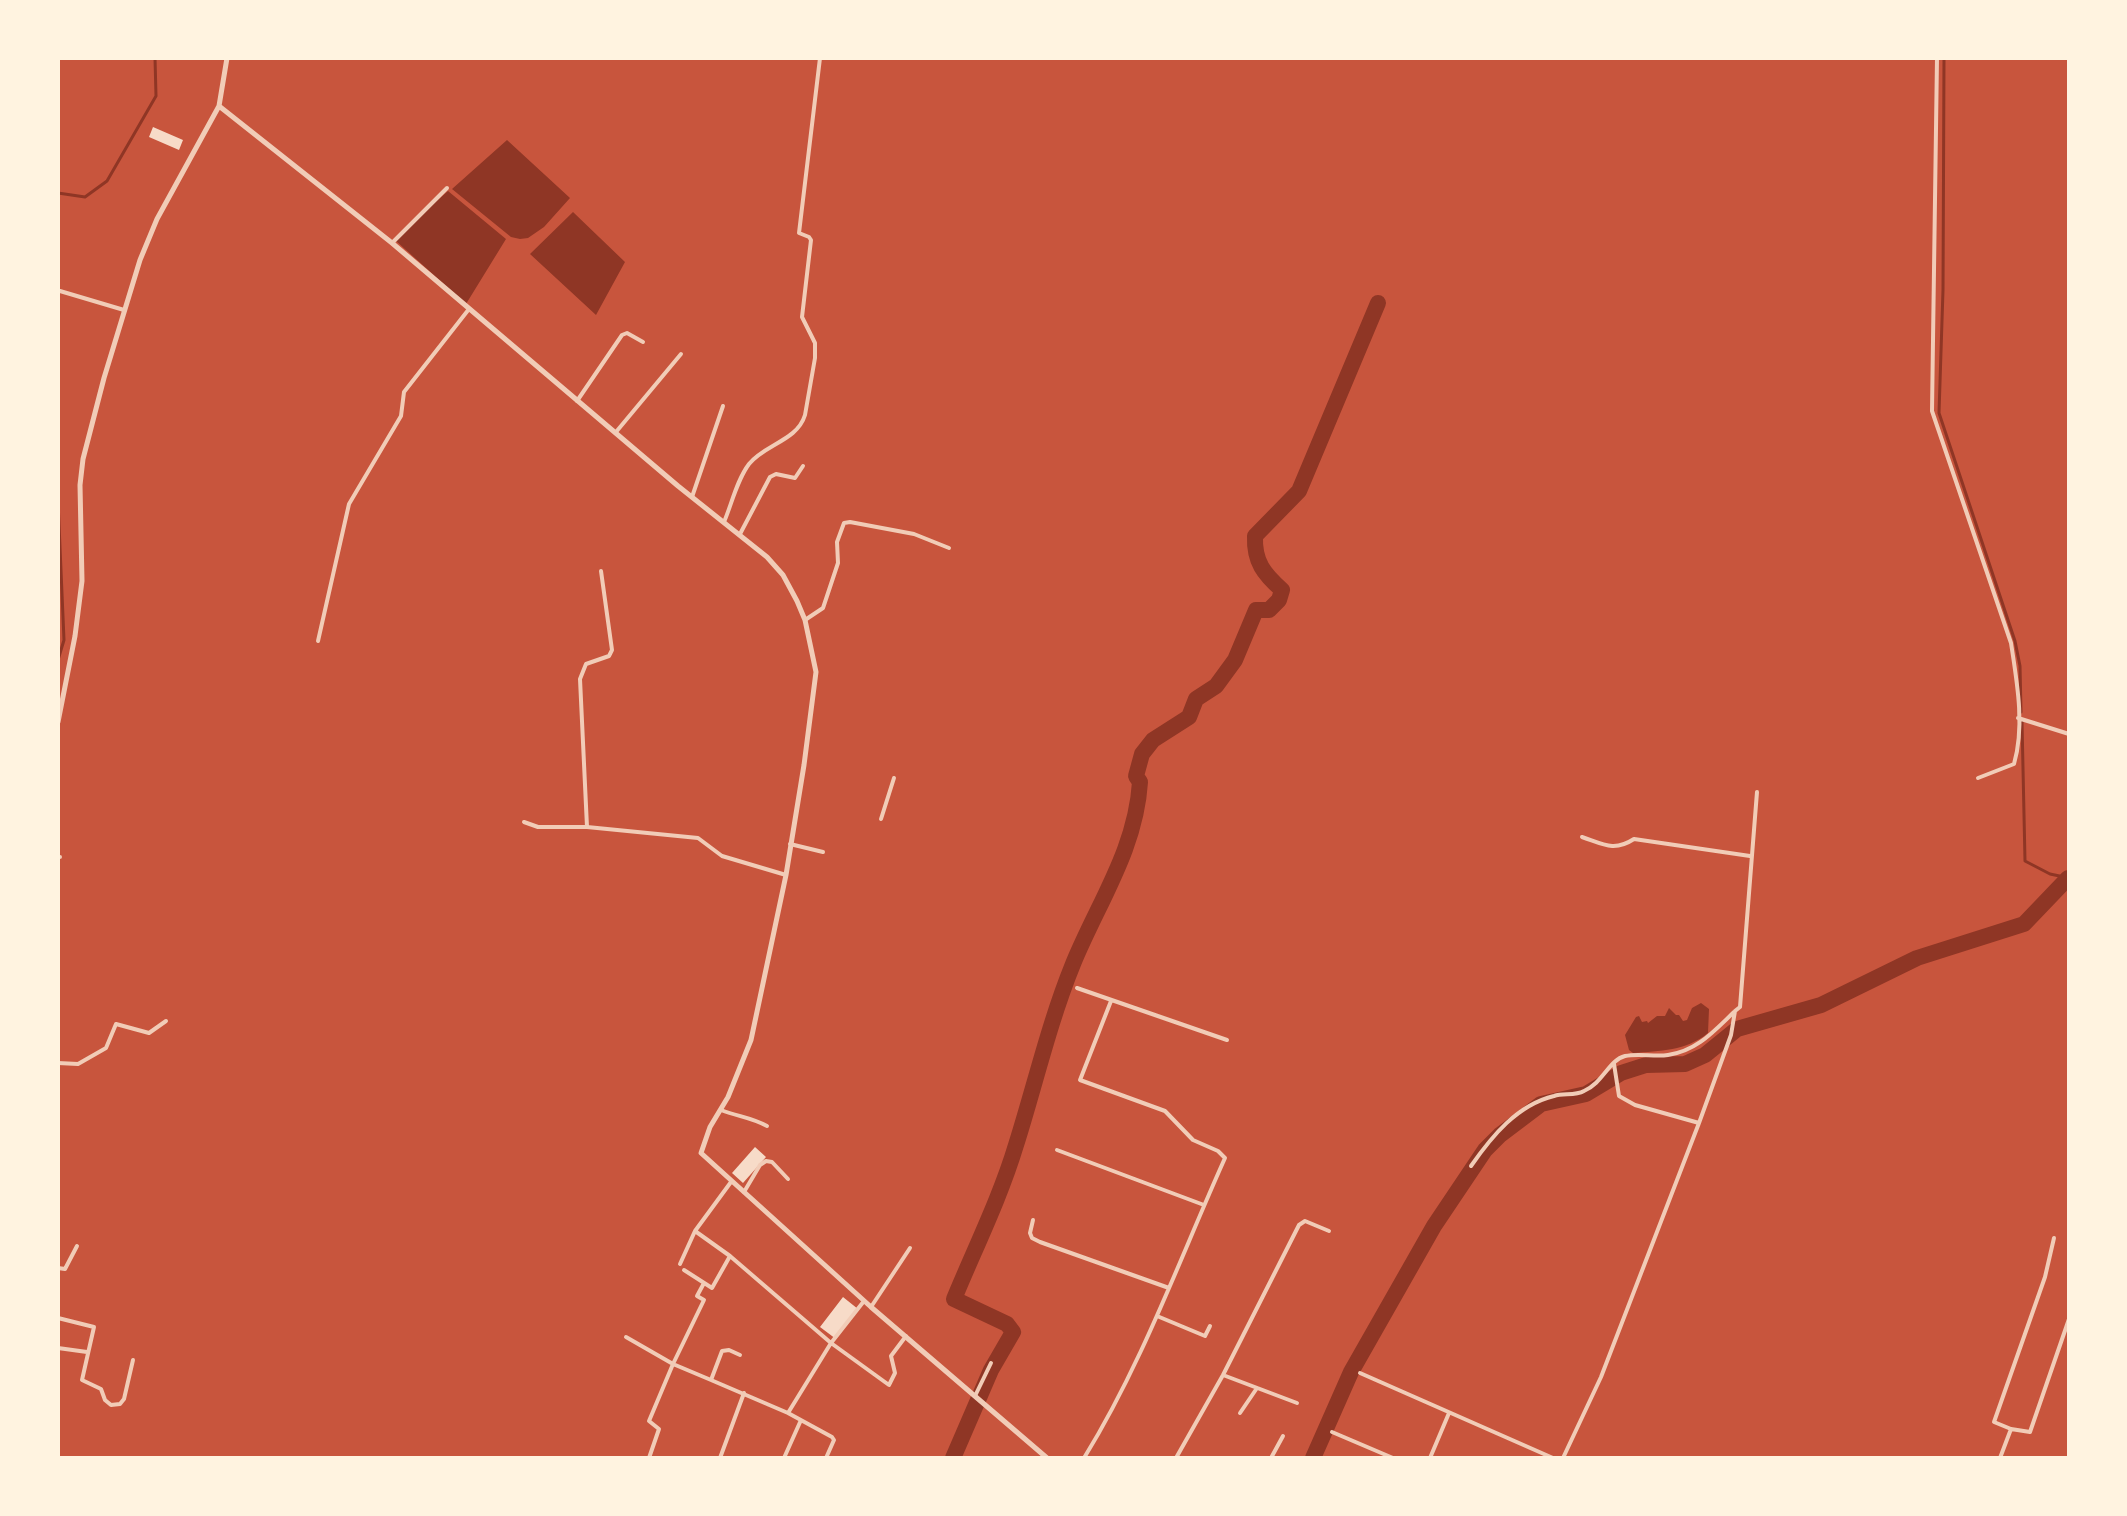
<!DOCTYPE html>
<style>
body{margin:0}
#map{position:relative;width:2127px;height:1516px;overflow:hidden;background:#c8553d;font-family:Barlow,sans-serif}
canvas{display:block}
.frame{position:absolute;inset:0;border:60px solid #fff3e0;pointer-events:none}
</style>
<div id="map">
<canvas width="2127" height="1516"></canvas>
<div class="frame"></div>
</div>
<script>
const ctx = document.querySelector('canvas').getContext('2d');
ctx.lineJoin = 'round';
function fill(path, color) {
  ctx.fillStyle = color;
  ctx.fill(path, 'evenodd');
}
function trace(path, color, width, dash) {
  ctx.strokeStyle = color;
  ctx.lineWidth = width;
  ctx.lineCap = dash ? 'butt' : 'round';
  ctx.setLineDash(dash || []);
  ctx.stroke(path);
}
fill(new Path2D(`
 M507,140L570,198L544,227L528,238L520,239L511,237L452,189Z
 M448,191L506,239L466,304L396,241L416,219Z
 M573,212L625,262L596,315L530,254Z
 M1701,1003L1709,1009L1708,1033C1686,1051 1660,1051 1633,1053L1629,1050L1625,1035L1636,1017L1639,1016L1642,1022L1647,1021L1648,1023L1657,1016H1665L1669,1008L1676,1015H1679L1683,1021L1687,1020L1692,1008Z`), '#8f3625');
trace(new Path2D(`
 M1944,58L1943,290L1939,413L2015,641L2020,666L2021,712
 M58,193L85,197L107,181L156,96L155,58
 M58,501L64,640L58,660
 M2022,722L2025,861L2050,874L2069,878`), '#8f3625', 3);
trace(new Path2D(`
 M953,1458L991,1370L1013,1332L1007,1324L954,1299C975,1248 1000,1198 1016,1145C1035,1085 1049,1023 1073,964C1098,903 1136,849 1140,782L1136,776L1142,754L1153,740L1189,717L1196,699L1216,686L1235,660L1256,610H1269L1279,600L1282,590C1264,574 1254,562 1255,536L1299,491L1378,303
 M1313,1458L1351,1372L1434,1226L1485,1150L1500,1135L1541,1104L1586,1094L1621,1073L1646,1065L1685,1064L1705,1055L1737,1029L1821,1005L1917,958L2024,924L2068,878`), '#8f3625', 16);
fill(new Path2D(`
 M153,127L183,140L179,150L149,137Z
 M755,1147L766,1157L743,1183L732,1173Z
 M843,1297L858,1309L836,1339L820,1327Z`), '#f7dbc8');
trace(new Path2D(`
 M1937,58L1932,411L2011,643C2017,682 2025,726 2014,764L1978,778
 M392,243L447,188
 M60,291L124,310
 M577,401L622,335L627,333L643,342
 M616,432L681,354
 M692,497L723,406
 M724,522C732,503 737,480 749,464C765,444 797,441 805,415L815,358V343L802,317L811,240L809,237L799,233L820,58
 M740,534L770,477L776,474L795,478L803,466
 M805,620L823,608L838,563L837,542L844,523L850,522L914,534L949,548
 M318,641L349,504L401,416L404,392L469,309
 M2018,718L2069,734
 M881,819L894,778
 M524,822L538,827H587L580,679L586,664L609,656L612,650L601,571
 M587,827L698,838L722,856L786,875
 M1582,837C1603,844 1614,852 1634,839L1750,856
 M790,844L823,852
 M58,857H60
 M1077,988L1227,1040
 M58,1063L78,1064L106,1048L116,1024L149,1033L166,1021
 M1614,1064L1619,1096L1635,1105L1699,1123
 M721,1110C739,1117 750,1117 767,1126
 M1057,1150L1204,1205
 M1471,1166C1492,1136 1517,1105 1554,1096C1564,1093 1575,1096 1584,1091C1603,1083 1609,1060 1625,1056C1639,1053 1654,1057 1668,1055C1697,1051 1714,1031 1734,1012
 M731,1182L695,1231L730,1256L831,1343L889,1385L895,1373L891,1356L906,1336
 M744,1192L760,1165L766,1161L772,1162L788,1179
 M1033,1220L1030,1233L1032,1238L1040,1242L1169,1288
 M2054,1238L2045,1277L1994,1422L2011,1429L2030,1432L2069,1319
 M680,1264L695,1231
 M58,1268L65,1269L77,1246
 M684,1270L712,1288L730,1256
 M871,1307L910,1248
 M1157,1316L1205,1336L1210,1326
 M58,1318L94,1327L82,1380L101,1389L105,1400L111,1405L120,1404L124,1399L133,1360
 M626,1337L673,1364L704,1300L697,1296L704,1283
 M58,1348L87,1352
 M1360,1373L1553,1458
 M1223,1375L1297,1403
 M711,1380L788,1413L832,1437L834,1440L826,1458
 M975,1396L991,1363
 M788,1413L831,1343L864,1301
 M1240,1413L1257,1388
 M1332,1432L1393,1458
 M649,1458L659,1429L649,1421L673,1364L711,1380L722,1351L729,1350L740,1355
 M720,1458L744,1393
 M784,1458L801,1420
 M1084,1458C1142,1364 1180,1258 1225,1158L1218,1151L1193,1140L1165,1111L1080,1080L1111,1001
 M1176,1458L1223,1375L1299,1225L1305,1221L1329,1231
 M1271,1458L1283,1436
 M1430,1458L1449,1413
 M1563,1458L1601,1377L1699,1123L1731,1035L1735,1011L1740,1007L1757,792
 M2000,1458L2011,1429`), '#f1ccb7', 4);
trace(new Path2D(`
 M219,106L392,243L678,486L767,557L783,575L797,601L805,620L816,672L804,765L786,875L751,1040L728,1097L710,1127L701,1153L871,1307L1047,1458
 M58,722L75,636L82,581L80,485L83,459L104,378L140,260L157,219L219,106L227,58`), '#f1ccb7', 5);
</script>
